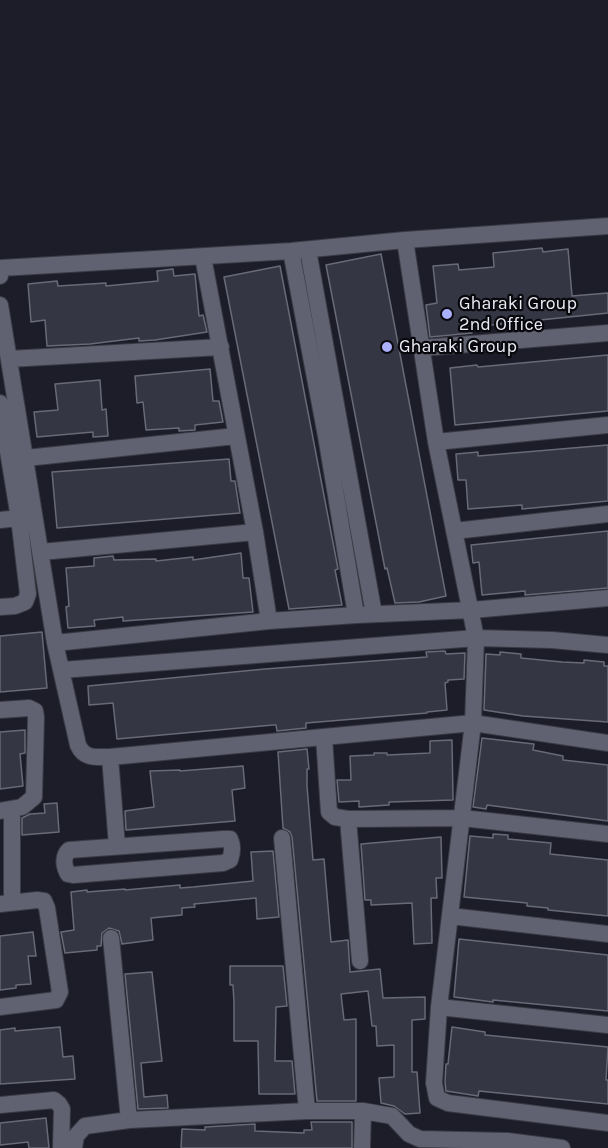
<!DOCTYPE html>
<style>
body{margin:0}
canvas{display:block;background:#1c1d29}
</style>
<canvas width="608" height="1148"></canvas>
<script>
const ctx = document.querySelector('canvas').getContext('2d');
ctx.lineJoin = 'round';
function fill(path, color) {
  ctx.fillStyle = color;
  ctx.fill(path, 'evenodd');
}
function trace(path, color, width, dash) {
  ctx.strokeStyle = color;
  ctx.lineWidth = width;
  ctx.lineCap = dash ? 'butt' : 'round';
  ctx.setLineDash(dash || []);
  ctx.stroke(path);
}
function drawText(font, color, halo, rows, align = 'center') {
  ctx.font = font + ' Karla,sans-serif';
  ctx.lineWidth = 4.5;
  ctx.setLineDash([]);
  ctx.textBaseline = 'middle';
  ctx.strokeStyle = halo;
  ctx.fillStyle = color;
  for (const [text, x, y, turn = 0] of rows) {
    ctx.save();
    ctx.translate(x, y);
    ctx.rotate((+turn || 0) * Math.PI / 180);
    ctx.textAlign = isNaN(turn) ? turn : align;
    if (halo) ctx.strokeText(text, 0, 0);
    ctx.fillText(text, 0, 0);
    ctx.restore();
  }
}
const building = new Path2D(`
 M542,248L543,252L568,249L572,296L608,293V313L472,327V333L430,337L426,305L437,303L433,266L458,264L459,270L494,267L493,253Z
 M381,254L446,596L419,602L395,603L387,568L385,569L326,265Z
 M280,266L335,553L338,569L335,570L342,605L289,609L224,277Z
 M173,269L174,276L195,274L199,316L203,315L207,332L155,340L139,341V338L90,344L47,346L45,320L31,322L28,284L57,281L58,286L106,283V286L158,281L157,271Z
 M608,355V411L455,425L450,368L477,365L478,367Z
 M210,369L213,401H219L223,422L195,425V430L179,431V428L146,430L143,402L137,403L135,376Z
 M100,380L102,410L106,409L108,436L93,437V432L37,437L34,412L58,410L55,384Z
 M608,445V501L522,509V505L468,509L466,480H458L456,454L478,452V456Z
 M229,459L231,481H235L240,513L57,528L52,472Z
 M608,531V588L525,595V591L482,595L479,562L473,563L471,545Z
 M241,553L243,578H249L253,612L123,621V617L94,620L95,626L68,628L66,607L69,606L66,568L94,566V558L113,556L114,560L156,559V561L193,557V560Z
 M42,632L47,688L0,692V636Z
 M445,651L446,654L465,653L464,679L448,680V682L445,683L447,710L427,712V713L306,723V728L277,731L276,725H273L117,739L113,703L89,705L88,686L265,669L427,657L426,652Z
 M500,652L521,654V658L562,662L584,663V660L604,662V666H608V722L523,716L484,710L486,654L500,655Z
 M25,730V753L20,754L23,786L0,789V732Z
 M482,738L534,744L533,750L563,756V760L608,765V821L487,805L486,809L473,807Z
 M452,740L453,800L389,802V805L359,807V801L339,802L337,780H351L350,756L374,755V753H387V755L430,753V741Z
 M307,749L309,769H307V786L313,860L324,859L331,942L348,940L350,972L380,969L383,998L425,997V1019L412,1020V1072H417L420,1113L405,1114L394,1106L381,1103L379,1078L394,1077V1045L377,1046L376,1026H372L368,991L341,994L344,1020L356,1019V1101H317L292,837L290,832L283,828L278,752Z
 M243,766L245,788L232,790L235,821L126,830L125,811L154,807L150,771L180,770V771Z
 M57,803L59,832L22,835V818L30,814L45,813L44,804Z
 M493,834L508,835V839L551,843L550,854L608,860V916L548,910V908L527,906V903L464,897L470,836L493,838Z
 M441,837L442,878H436L437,898H431L432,943L414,944L412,903L371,905V900H365L361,844Z
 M273,851L279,917L257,919L256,898L194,904L195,907L182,908V915L151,918L153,940L122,944L119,931L109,928L102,933L101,946H97V950L65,953L61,932L74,930L71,892L87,890V892L125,889V890L180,885V888L193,887L253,881L251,852Z
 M33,932L36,956H28L31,984L16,985V988L0,990V936Z
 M459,939L608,955V1011L493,1000V1002L454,997Z
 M230,966H283L287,1006L276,1007L275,1061H292L295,1094H259L258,1041H234V1003L233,985H230Z
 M152,972L162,1061L141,1063L144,1097L167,1095L168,1108L138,1109L125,974Z
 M60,1027L63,1057L73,1056L75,1079L0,1084V1030L15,1028V1031Z
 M452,1027L485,1032V1035L608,1047L606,1080H608V1104L479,1091L478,1096L446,1091L445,1082L446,1064H448Z
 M46,1118L49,1148H29L28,1142L0,1145V1123Z
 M311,1122H352V1148H181L182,1129L205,1130V1127L255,1124V1131L304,1133V1130H312Z`);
fill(building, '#343643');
trace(building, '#686a78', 1.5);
const minor = new Path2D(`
 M405,240L436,442L476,638L473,723L439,1007L434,1083L437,1098L448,1103L608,1123
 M308,250L374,614
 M291,251L326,436L356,615
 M203,257L255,532L269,621
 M0,276L1,268L291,251L405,240L608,226
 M0,305L55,643L78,745C84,759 96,757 110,757L473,723L608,743
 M421,348L608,333
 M9,359L221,347
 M0,403L19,518L28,594L25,602L15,606L0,607
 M436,442L608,425
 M26,458L236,436
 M0,520L19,518
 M454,531L608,514
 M41,552L255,532
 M55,643L269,621L356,615L472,610L608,598
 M62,670L476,638L552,640L608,645
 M0,710L29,708L35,711L36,717L34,797L22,807L0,811
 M324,737L329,812L335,817L348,819L462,818L608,834
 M110,757L117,846
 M12,810V902
 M348,819L360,961
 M224,839H230C233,845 232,854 230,860L223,863L73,875L68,874C64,867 62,857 69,850Z
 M0,904L37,900L44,901L47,908L60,992L56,1000L0,1007
 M450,916L608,934
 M111,938L129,1120
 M439,1007L608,1025
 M0,1105L54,1100L59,1104L62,1109L61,1148
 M307,1111H363L392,1116L409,1134L420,1139L507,1141L562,1148
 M74,1148L76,1136L85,1126L129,1120L307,1111L282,838
 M362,1148L363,1111`);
trace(minor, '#393a44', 18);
trace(minor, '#616271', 16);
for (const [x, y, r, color] of [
 [447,314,6,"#aab0fc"],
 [387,347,6,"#aab0fc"]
]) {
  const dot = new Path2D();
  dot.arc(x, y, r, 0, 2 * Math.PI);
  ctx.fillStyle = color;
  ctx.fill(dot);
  trace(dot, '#08080d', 2);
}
drawText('18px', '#eaebf4', '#08080d', [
 ["Gharaki Group",459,304],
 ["2nd Office",459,325],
 ["Gharaki Group",399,347]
], 'left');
</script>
